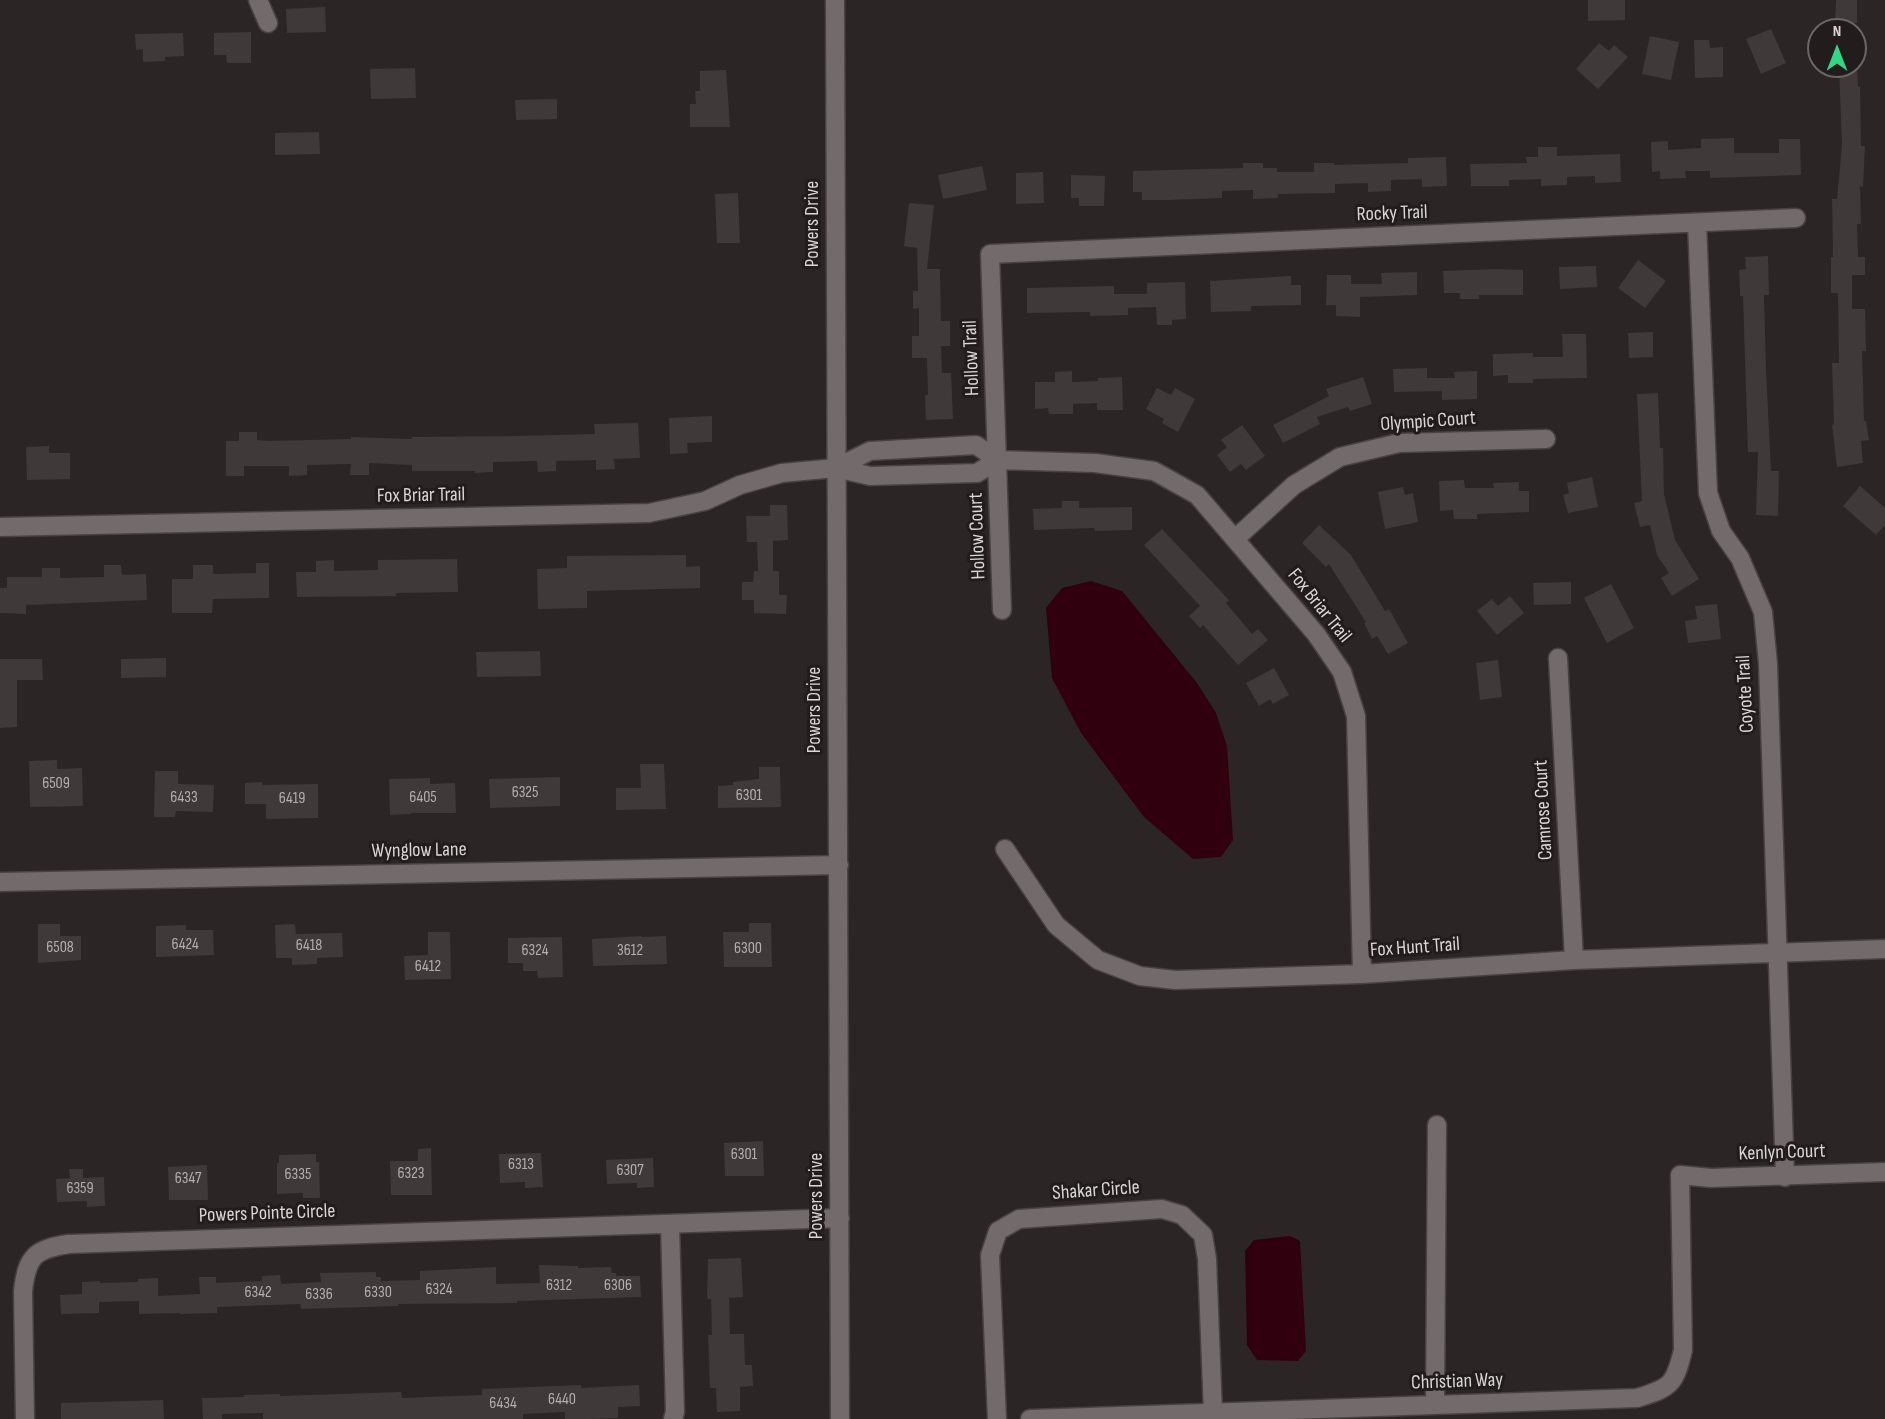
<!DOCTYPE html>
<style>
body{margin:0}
#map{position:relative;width:1885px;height:1419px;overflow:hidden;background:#2b2526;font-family:"Sofia Sans Condensed",sans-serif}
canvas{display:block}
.north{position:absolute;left:1807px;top:18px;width:60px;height:60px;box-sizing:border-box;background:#221c1d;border:2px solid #6c6667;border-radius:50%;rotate:0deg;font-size:16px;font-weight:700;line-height:24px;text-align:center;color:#dad6d6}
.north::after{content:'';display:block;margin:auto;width:21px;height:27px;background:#2fd883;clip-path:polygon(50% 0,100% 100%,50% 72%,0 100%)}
</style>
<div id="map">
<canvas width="1885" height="1419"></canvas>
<div class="north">N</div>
</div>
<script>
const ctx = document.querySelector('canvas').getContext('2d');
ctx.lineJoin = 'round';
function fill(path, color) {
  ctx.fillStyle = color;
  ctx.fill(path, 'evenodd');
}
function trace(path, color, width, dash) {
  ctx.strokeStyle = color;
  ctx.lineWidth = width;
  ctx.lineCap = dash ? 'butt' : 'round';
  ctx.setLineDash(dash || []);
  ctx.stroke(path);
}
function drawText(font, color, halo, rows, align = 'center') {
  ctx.font = font + ' "Sofia Sans Condensed",sans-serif';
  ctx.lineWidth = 6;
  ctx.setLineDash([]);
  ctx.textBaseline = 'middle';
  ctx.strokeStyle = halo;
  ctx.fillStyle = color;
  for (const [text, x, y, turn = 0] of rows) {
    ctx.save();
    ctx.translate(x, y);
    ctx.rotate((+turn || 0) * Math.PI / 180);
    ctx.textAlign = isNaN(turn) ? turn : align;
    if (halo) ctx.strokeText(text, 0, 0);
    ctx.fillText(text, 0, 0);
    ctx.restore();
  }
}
fill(new Path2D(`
 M1091,581L1122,591L1197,683L1216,713L1227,746L1233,840L1221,857L1193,859L1144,817L1081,733L1052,678L1046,608L1062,588Z
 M1290,1236L1300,1241L1306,1351L1298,1361L1257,1360L1247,1345L1245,1251L1254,1240Z`), '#30000f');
fill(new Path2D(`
 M1588,0H1625V20L1588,21Z
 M1836,0H1857V23H1835Z
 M325,7L326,32L287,33L286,9Z
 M1771,29L1786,63L1761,74L1746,39Z
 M251,32V63H227L226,55H214V33Z
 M183,33L184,56L165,57V61L143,62V49L136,50L135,34Z
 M1650,36L1679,42L1671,80L1642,74Z
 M1694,40H1709L1710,48L1723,47V77L1695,78Z
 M1599,43L1609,51L1614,45L1628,57L1598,89L1576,69Z
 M1839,66H1857L1858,87H1860L1861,146H1865L1863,187L1860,186L1861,224H1857L1858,257H1865V275H1852V309H1865L1866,351H1862L1864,421H1866L1869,440L1861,441L1863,463L1837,467L1832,425L1834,424L1832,363H1839L1838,293H1831V257H1833L1832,199H1837L1842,145Z
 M415,68L416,98L371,99L370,69Z
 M726,70L730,127H690V104H696L695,91H700V71Z
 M557,99V119L516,120L515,100Z
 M319,132L320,154L275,155V133Z
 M1734,138V153H1779V139H1800L1801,175L1710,178V171H1685L1686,178L1660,179V171L1652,172L1651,142L1668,141V150L1701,148V139Z
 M1538,147H1557V156L1620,154L1621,182L1595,183V176L1567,177V185L1541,186V179L1509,180V186H1471L1470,164L1527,163L1526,157H1538Z
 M1446,157L1447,186L1422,187V179L1391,180V191L1368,192V183L1335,184V193L1278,194V198L1253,199V190L1222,191V198L1167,200H1142V192H1133V171L1243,168V163H1263V168H1277V172H1314V163H1334V165L1408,163V158Z
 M982,166L987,190L943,199L938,175Z
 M1043,172L1044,203L1016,204V173Z
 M1071,175L1105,176L1104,206H1079V198H1071Z
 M738,193L740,243H717L715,194Z
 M909,203L934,205L927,269H940L941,321H950V346H941L942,373H951L953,419L926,420L925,395H928L927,358H912V336H919V308L913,309V291H918L917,248L904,246Z
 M1768,256L1769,295H1764L1766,371L1771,471H1779L1778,516L1756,515L1758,452H1748L1743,296H1740L1739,270L1746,269L1745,257Z
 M1638,260L1666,281L1645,308L1618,288Z
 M1596,266L1597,287L1560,289L1559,267Z
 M1496,269L1523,270V295H1479V299H1460V293H1444L1443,271Z
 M1417,272V295L1360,297V317L1336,316V305H1326L1327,275H1351V284H1382L1381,273Z
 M1291,276V285H1301V305L1251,306V311L1211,312L1210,281Z
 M1185,282L1186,319L1172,320V325H1157L1156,307L1128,308V315L1090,316V312L1027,313V288L1114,286V294H1147V283Z
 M1653,332V357L1629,358L1628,333Z
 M1562,334H1586L1587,378L1533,379V383H1508V375L1493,376V354L1533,353V357H1563Z
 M1427,368V378H1455L1454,372L1477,371V399L1442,400V391L1394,392L1393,369Z
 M1072,371V382L1098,381V378L1122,377L1123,410H1097V403L1073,404V414H1049L1048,408L1035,409V382H1055V372Z
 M1363,377L1372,404L1350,411L1348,407L1317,417L1320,424L1283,443L1273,425L1329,396L1326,389Z
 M1157,388L1171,395L1175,388L1195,399L1178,432L1162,423L1164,419L1146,409Z
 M1658,393L1660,448H1663L1664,494L1675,540L1699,579L1672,596L1661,578L1669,573L1657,555L1650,525L1640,527L1634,503L1642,501L1637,394Z
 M712,416V442L687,443L688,453L670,454L669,418Z
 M638,423L640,458L614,459L615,469L596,470V460L556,461V471L538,472L537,461L493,462V472L475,473V471H412V465L369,463V475H350L351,464L307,465V475L289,476V466H244V476H226V441H239V432H257V440L268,441L351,439V437L412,439V437L518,436L595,434L594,424Z
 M1242,425L1265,456L1246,470L1241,464L1230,472L1217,455L1227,447L1221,440Z
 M49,446V453H70V479L27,480L26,447Z
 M1592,477L1598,507L1568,513L1563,495L1569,493L1567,483Z
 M1464,480L1465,488H1494L1493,483L1519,482V491H1529V512L1477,514V519H1454L1453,510L1440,511L1439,481Z
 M1860,486L1885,508V525L1876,535L1843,506Z
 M1403,487L1405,495L1413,493L1418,522L1385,529L1378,492Z
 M1062,501H1079V508L1132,507V530L1095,531L1094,528L1034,530L1033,509L1062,508Z
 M770,505H787L788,540L773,541V571H779V595H787L786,614L754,613V600H742V582H753L754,571H758L757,542H747L746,516H770Z
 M1319,525L1351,555L1385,611L1389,609L1408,643L1388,654L1377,636L1372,639L1364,623L1366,622L1329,564L1326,567L1302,543Z
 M1162,529L1229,600L1226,603L1252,634L1258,629L1268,640L1238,665L1203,625L1200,628L1189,616L1200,606L1144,545Z
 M686,555V567L700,566V588L587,591V608L538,609L537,569L567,568V556Z
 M457,559L458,592L396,593V596L297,597L296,572H316V561L334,560V571L378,570V560Z
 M256,563H269V598L213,599L212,613H172V579H193V565H213V574L256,573Z
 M104,565H121L122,575L146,574L147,600L26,605V614L0,613V588H7V577H42V568H60V578L104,577Z
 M1571,582V604L1534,605L1533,583Z
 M1611,584L1634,628L1607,643L1584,598Z
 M1510,596L1524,613L1497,635L1477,611L1492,599L1498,606Z
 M1717,604L1721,639L1688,643L1685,621L1697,619L1695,606Z
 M540,651L541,676L477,677L476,652Z
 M166,658V677L121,678V659Z
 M0,659H42L43,680H17V727L0,728Z
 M1498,660L1502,697L1480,700L1476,663Z
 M1274,668L1289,695L1273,704L1270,699L1259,706L1246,683Z
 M57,760V769L82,768L83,806L30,807L29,761Z
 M640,764H664L666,809L616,810V788H641Z
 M759,767H780L781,807L718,808V786L733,785V782L759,779Z
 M155,771H178V784L214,785L213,812L176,811L175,817H154Z
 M560,777V806L490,808L489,779Z
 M430,778V784L455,783L456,813H411V814L390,815L389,779Z
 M262,782V785L318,784V818L266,819V804H245V783Z
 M749,923H771L772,967H724L723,932H749Z
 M38,924H60V936H81V960L38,963Z
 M295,924L296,934L342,933L343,957L317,958V964L292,965V958H276L275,925Z
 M186,925V930H213L214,955L156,957V926Z
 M428,932H450L451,979L405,980L404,956L428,955Z
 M641,936V937L666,936L667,964L593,966L592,939Z
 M562,937L563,977L538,978L537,971H523V963H508V938Z
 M763,1141L764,1176H725L724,1143Z
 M431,1148L432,1195H391L390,1161H418V1149Z
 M541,1153L543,1187L525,1188V1182L500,1183L499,1154Z
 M316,1154V1162H319L320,1198H303V1193L277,1194V1163H279V1155Z
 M653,1158L654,1187L637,1188V1183L607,1184L606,1160Z
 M207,1165L208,1200H169L168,1167Z
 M69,1169H83V1178L104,1177L105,1206L87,1207V1201L57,1202L56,1179L70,1178Z
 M741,1258L743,1297L729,1298L730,1334H744L745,1365H752L753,1386L740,1387V1411L717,1412L716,1388H710L708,1335H712L711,1299H707L708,1259Z
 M539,1265L578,1266V1268L611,1267L612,1273H616V1276H640L641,1297L517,1301V1303L398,1304V1306L301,1309L300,1304L217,1307V1313L180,1314V1313L139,1314V1301L99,1302V1313L61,1314L60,1295L82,1294V1282L100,1281V1283L138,1282V1279L158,1278V1296L200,1294L199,1277H216V1283L262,1281V1276L280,1275L281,1284L321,1282L320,1273L376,1272V1277H381V1281L420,1280V1271L496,1267V1284L540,1283Z
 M581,1385V1388L639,1385L640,1406L618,1407V1418L588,1419H565V1412L523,1414V1419H263V1413L222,1414V1419H203L202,1398L244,1397V1395L280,1394V1396L401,1392L402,1398L482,1395V1389Z
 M163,1400L164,1419H61V1403Z`), '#40393a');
const minor = new Path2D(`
 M258,0L268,23
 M835,0L840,1419
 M1697,223L1708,493L1721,531L1740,558L1763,612L1768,664L1785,1177
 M836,468L870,451L976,445L998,460L1095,463L1154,471L1197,495L1316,634L1342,672L1356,716L1362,974
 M0,527L649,513L705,501L740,485L782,473L836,468L870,476L977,473L998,460
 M1235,539L1294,485L1340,457L1399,443L1546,439
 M1002,610L990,254L1796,218
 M1558,658L1574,960
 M1005,849L1056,925L1098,960L1140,976L1175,980L1362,974L1574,960L1885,949
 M0,882L839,865
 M670,1224L675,1412L673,1419
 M1435,1405L1437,1125
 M25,1419L23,1291C27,1256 35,1249 69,1244L840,1218
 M997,1419L990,1255L998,1231L1019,1219L1162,1209L1182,1215L1203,1235L1207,1259L1213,1413
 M1030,1419L1637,1398C1671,1388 1675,1384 1683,1350L1680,1175L1711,1178L1885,1172`);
trace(minor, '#474243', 21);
trace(minor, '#726a6b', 18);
drawText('16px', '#b4afaf', null, [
 ["6509",56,784],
 ["6325",525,793],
 ["6301",749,796],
 ["6433",184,798],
 ["6405",423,798],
 ["6419",292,799],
 ["6424",185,945],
 ["6418",309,946],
 ["6508",60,948],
 ["6300",748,949],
 ["6324",535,951],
 ["3612",630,951],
 ["6412",428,967],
 ["6301",744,1155],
 ["6313",521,1165],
 ["6307",630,1171],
 ["6323",411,1174],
 ["6335",298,1175],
 ["6347",188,1179],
 ["6359",80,1189],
 ["6312",559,1286],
 ["6306",618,1286],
 ["6324",439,1290],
 ["6342",258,1293],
 ["6330",378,1293],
 ["6336",319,1295],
 ["6440",562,1400],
 ["6434",503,1404]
]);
drawText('20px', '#dad6d6', '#221c1d', [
 ["Rocky Trail",1392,214,-2],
 ["Powers Drive",813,224,-90],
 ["Hollow Trail",972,358,-92],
 ["Olympic Court",1428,422,-4],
 ["Fox Briar Trail",421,496,-1],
 ["Hollow Court",978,536,-92],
 ["Fox Briar Trail",1319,606,51],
 ["Coyote Trail",1746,694,-93],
 ["Powers Drive",815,710,-90],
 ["Camrose Court",1544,810,-93],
 ["Wynglow Lane",419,851,-1],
 ["Fox Hunt Trail",1415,948,-4],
 ["Kenlyn Court",1782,1153,-2],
 ["Shakar Circle",1096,1191,-4],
 ["Powers Drive",817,1196,-90],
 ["Powers Pointe Circle",267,1214,-2],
 ["Christian Way",1457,1382,-2]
]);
</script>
